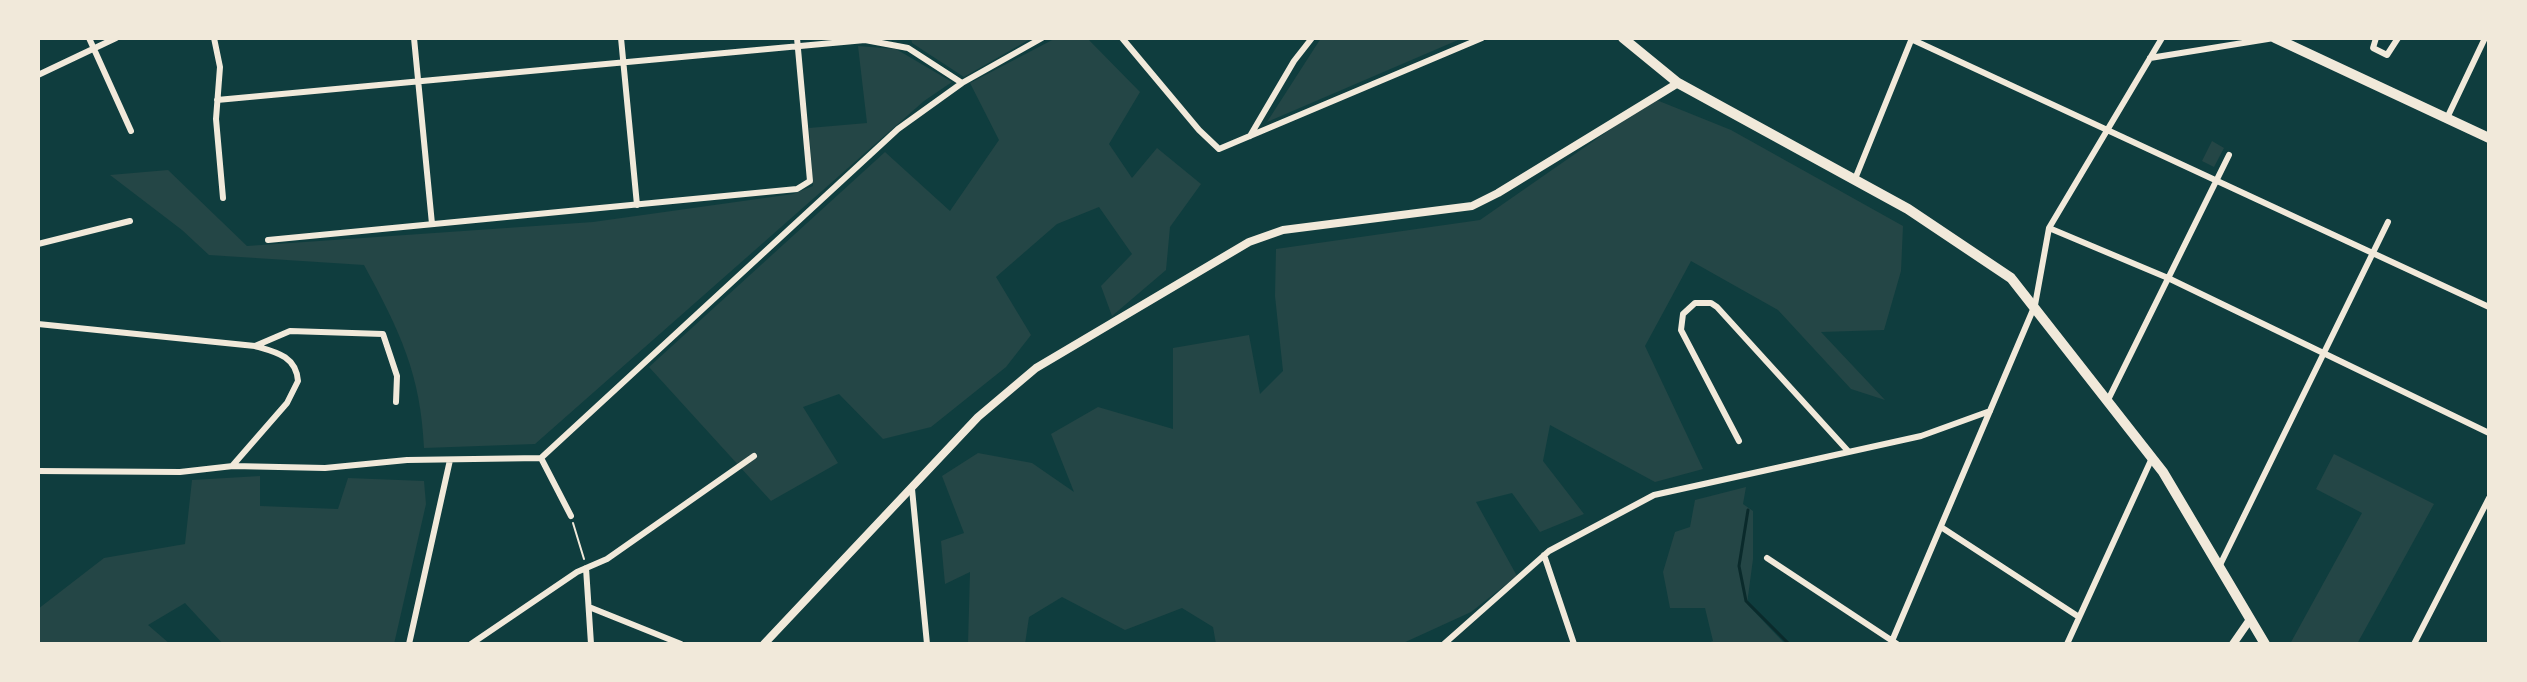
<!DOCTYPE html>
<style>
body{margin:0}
#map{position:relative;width:2527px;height:682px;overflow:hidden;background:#0f3d3e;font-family:"PT Sans",sans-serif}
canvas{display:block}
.frame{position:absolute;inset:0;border:40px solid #f1e9da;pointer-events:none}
</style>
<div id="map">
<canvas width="2527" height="682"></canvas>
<div class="frame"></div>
</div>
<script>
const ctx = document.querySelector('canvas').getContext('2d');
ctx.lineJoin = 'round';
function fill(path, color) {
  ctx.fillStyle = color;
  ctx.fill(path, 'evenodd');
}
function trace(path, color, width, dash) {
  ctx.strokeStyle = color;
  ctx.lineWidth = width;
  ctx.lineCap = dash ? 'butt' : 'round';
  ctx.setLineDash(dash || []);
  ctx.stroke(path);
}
fill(new Path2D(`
 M911,38H1032L964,77L912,43Z
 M1056,38H1087L1140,92L1109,144L1132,178L1157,148L1201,184L1170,227L1166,270L1112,316L1101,286L1132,254L1099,207L1057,224L996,277L1031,335L1006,367L931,427L883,439L839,394L803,407L838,463L771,501L649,367L885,152L950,211L999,140L970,83Z
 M1321,38H1448L1458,40L1267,122Z
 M858,46L896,49L952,82L924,101L535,444L424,448C421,375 400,331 364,265L209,255L182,230L110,175L168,170L247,246L593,222L793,194L813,186L809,128L867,123Z
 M1654,99L1731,130L1903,226L1901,271L1884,330L1821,332L1885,400L1851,389L1778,310L1691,261L1645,346L1703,469L1655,482L1550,425L1543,461L1584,514L1540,532L1512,493L1476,502L1517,576L1471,612L1401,644H1216L1213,627L1182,608L1125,630L1062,597L1029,617L1025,644H968L970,572L945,584L941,541L964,533L942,476L978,453L1032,463L1074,492L1051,434L1098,407L1173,429V348L1249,335L1260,394L1283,371L1275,296L1276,249L1480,220Z
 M2212,141L2224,148L2214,167L2202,161Z
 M2334,454L2434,504L2357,644H2290L2362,513L2316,489Z
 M260,476V506L338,509L348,478L424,481L426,504L394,644H223L185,603L148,625L170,644H38V609L104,558L185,544L192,480Z
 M1746,487L1743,504L1753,511V559L1747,604L1785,644H1705L1713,641L1705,608H1670L1663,572L1675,532L1690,527L1695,500Z`), '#244646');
trace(new Path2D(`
 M1748,510L1739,566L1746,601L1789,644`), '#0a2a2b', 3);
trace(new Path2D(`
 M573,523L584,559`), '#f1e9da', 2);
trace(new Path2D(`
 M89,38L131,131
 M214,38L220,67L216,119L223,198
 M414,38L432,224
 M621,38L637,205
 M1122,38L1199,130L1219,149L1482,38
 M2376,38L2373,48L2387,55L2398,38
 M1911,39L2489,307
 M2150,58L2274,38
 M38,75L116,38
 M217,100L865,40L908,48L962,83L1042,38
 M2447,118L2485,38
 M1250,136L1294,61L1312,38
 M1855,179L1912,38
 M2049,228L2168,278L2489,433
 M268,240L797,189L810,181L797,38
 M38,244L130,221
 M38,324L255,346L290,331L383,334L397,376L396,402
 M2108,400L2229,155
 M1739,441L1681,330L1683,314L1695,303H1711L1717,307L1848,451
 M541,458L571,516
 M233,465L287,403L298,381C296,356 276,352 255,346
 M38,471L180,472L233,466L325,468L407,460L541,458L898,129L962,83
 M912,489L927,644
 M1941,527L2079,617
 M1544,555L1574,644
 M1767,558L1897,644
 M2220,565L2388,222
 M586,568L591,644
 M589,607L681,644
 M1892,641L2035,305L2049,228L2162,38
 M409,644L450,460
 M471,644L577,572L607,559L754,456
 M1444,644L1549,551L1654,495L1921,436L1990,411
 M2067,644L2152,458
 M2414,644L2489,498`), '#f1e9da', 6);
trace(new Path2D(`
 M764,644L978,417L1036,368L1249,242L1283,230L1472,206L1498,193L1678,83
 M2233,644L2249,621`), '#f1e9da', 8);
trace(new Path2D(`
 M1623,38L1678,83L1908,209L2011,278L2163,472L2265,644
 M2275,38L2489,138`), '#f1e9da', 10);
</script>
